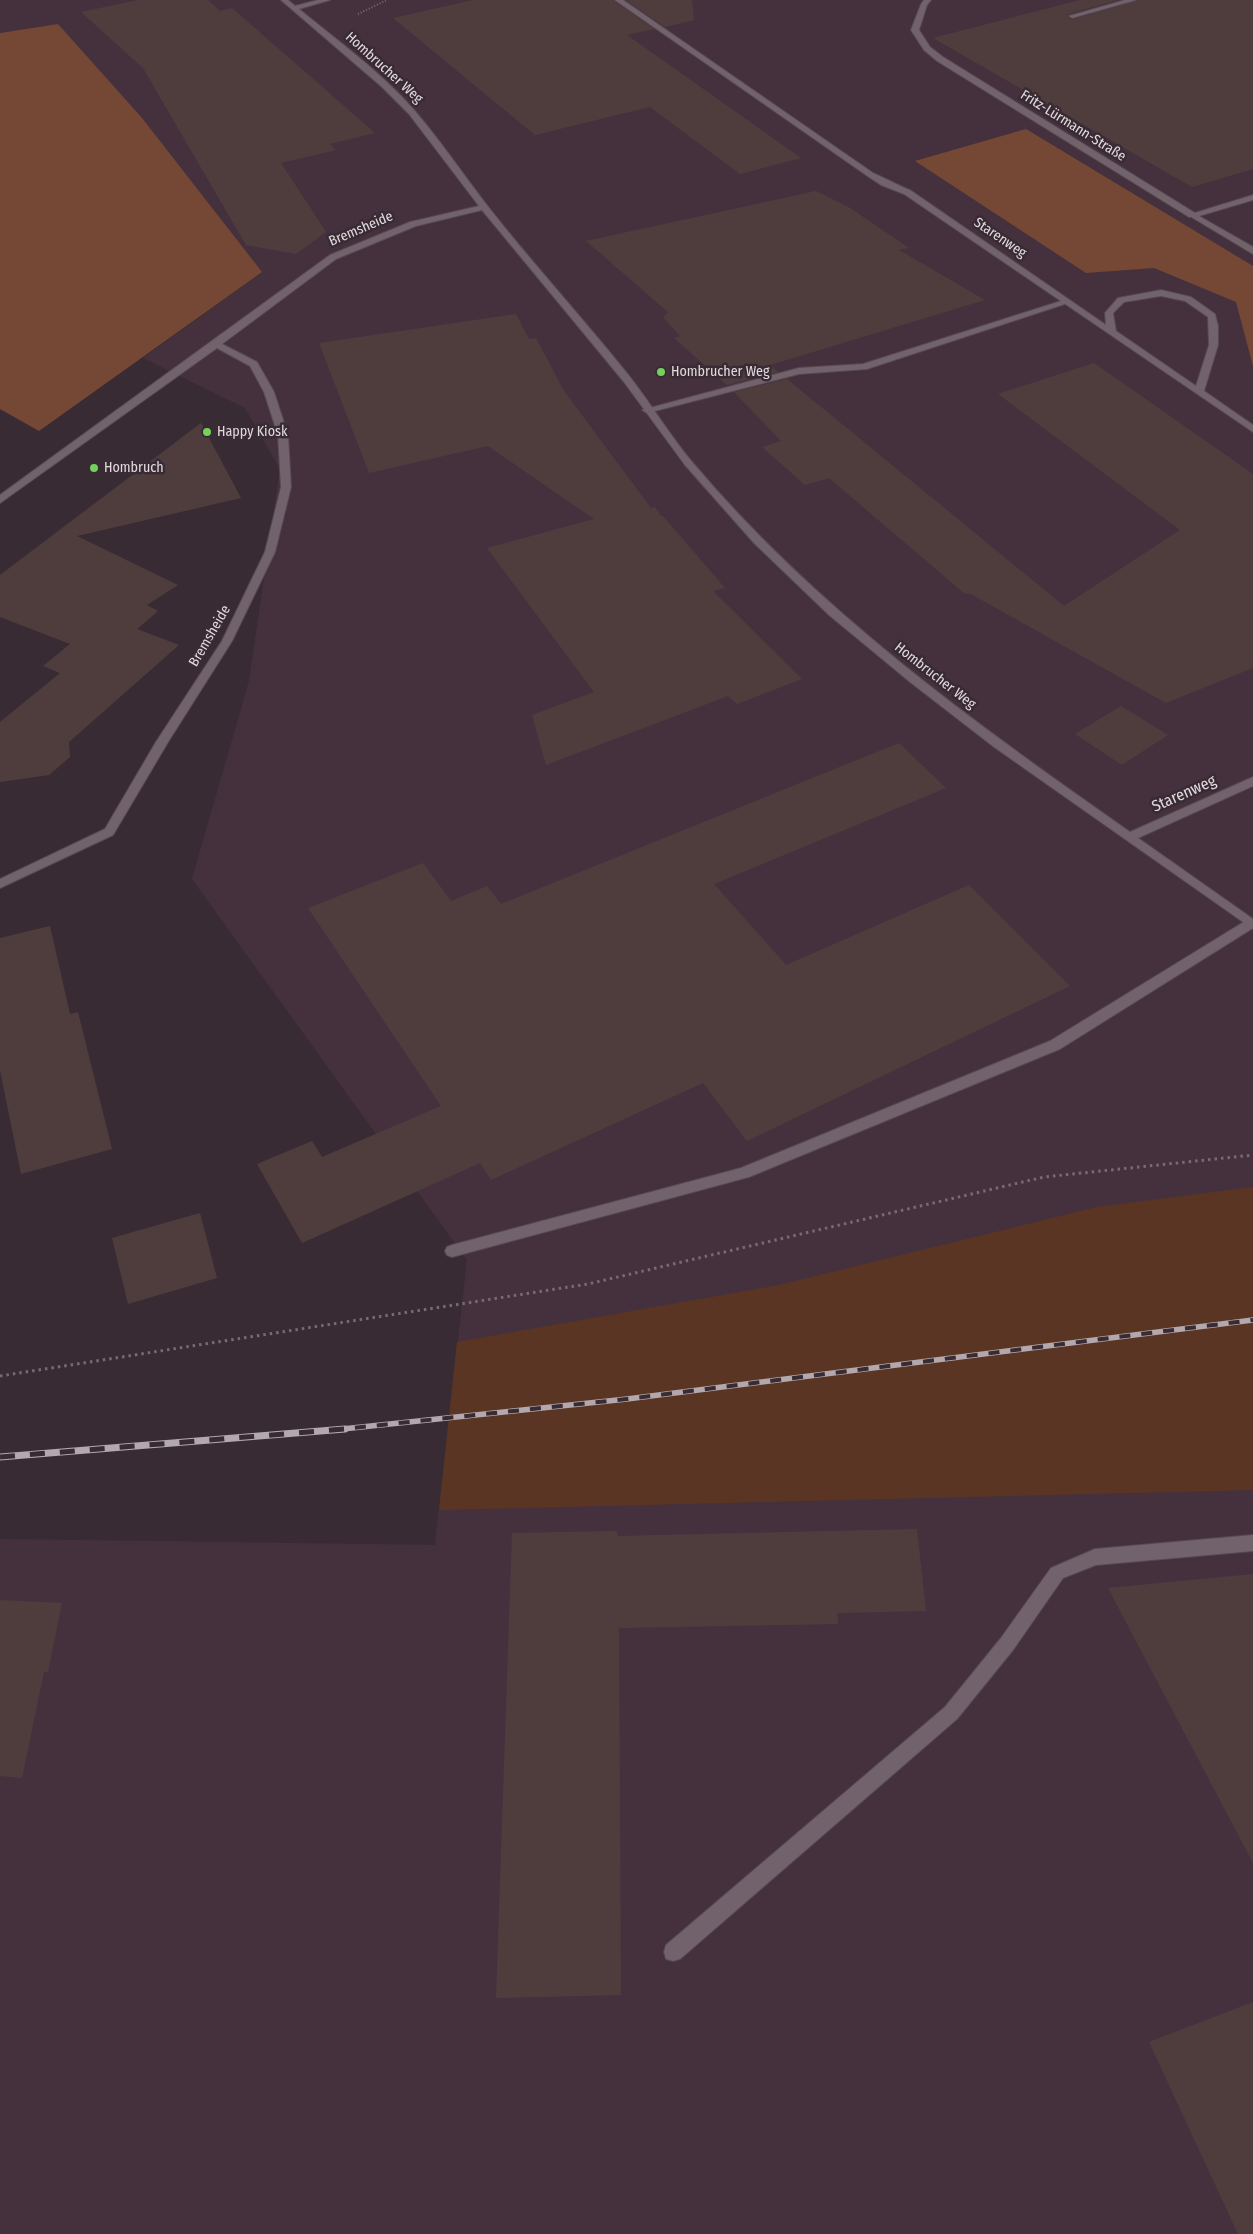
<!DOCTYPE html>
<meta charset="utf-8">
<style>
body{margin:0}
canvas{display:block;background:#392b33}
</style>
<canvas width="1253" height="2234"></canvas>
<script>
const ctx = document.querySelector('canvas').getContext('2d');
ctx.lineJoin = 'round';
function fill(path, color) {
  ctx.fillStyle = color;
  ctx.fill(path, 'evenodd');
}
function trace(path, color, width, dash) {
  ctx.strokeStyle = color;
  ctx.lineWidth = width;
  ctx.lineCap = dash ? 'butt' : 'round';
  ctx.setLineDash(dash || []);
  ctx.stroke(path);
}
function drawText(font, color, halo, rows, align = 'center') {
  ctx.font = font + ' "Fira Sans Condensed",sans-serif';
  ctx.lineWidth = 5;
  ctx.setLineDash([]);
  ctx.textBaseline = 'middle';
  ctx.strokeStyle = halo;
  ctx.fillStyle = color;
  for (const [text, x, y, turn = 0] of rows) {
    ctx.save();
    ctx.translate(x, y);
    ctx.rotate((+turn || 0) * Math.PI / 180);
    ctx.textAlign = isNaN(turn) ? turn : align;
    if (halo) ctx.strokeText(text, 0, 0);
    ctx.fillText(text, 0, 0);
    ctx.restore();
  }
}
fill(new Path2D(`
 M0,0H1253V2234H0V1539L435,1545L467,1260L192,879L249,681L280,469L245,408L143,358L262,272L58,24L0,33Z`), '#45313d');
fill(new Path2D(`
 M1253,1187V1490L439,1510L457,1342L779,1285L1097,1207Z`), '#5b3523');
fill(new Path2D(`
 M58,24L142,118L262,272L39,431L0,409V33Z
 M1026,129L1253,266V366L1236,302L1154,268L1086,273L915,161Z`), '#744834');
fill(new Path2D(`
 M138,0H208L220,11L232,8L375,133L330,144L336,150L281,163L326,232L296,254L246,245L143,68L81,12Z
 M473,0H613L654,29L627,35L801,158L740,174L650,107L535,135L393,18Z
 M626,0H692L694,20L665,27Z
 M1080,0H1118L1068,14L1067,16L1071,20L1138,0H1253V169L1192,187L933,38Z
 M816,191L850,208L909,248L899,250L985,300L770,365L778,372L727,385L674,338L680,336L663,317L668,312L586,241Z
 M516,314L529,339L536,338L564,391L651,508L655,507L661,516H663L725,588L713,591L802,679L737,704L728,696L546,765L532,715L594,692L487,548L594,519L488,446L369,473L319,343Z
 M1094,363L1253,474V668L1166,703L969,593L965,594L829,478L805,485L762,447L781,441L734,392L787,379L1064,606L1180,530L998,394Z
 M201,423L241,498L77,536L178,585L147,605L158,611L137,629L179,645L69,742L70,757L49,775L0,782V722L60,673L43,666L70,644L0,617V575Z
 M1121,706L1168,735L1122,765L1075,734Z
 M899,743L946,788L714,884L786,965L969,885L1070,986L747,1141L703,1083L491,1180L480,1163L302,1243L257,1164L312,1141L322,1157L441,1106L308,908L423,863L451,901L487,886L501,904Z
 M50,926L70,1014L78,1012L112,1149L21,1174L0,1070V938Z
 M200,1213L217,1278L128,1304L112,1238Z
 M917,1529L926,1611L837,1613L838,1624L619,1628L621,1995L496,1998L512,1533L617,1531L618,1536Z
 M1253,1574V1863L1108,1588Z
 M0,1600L62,1603L48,1672H44L22,1778L0,1776Z
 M1253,2002V2234H1238L1149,2042Z`), '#4f3d3e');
const service = new Path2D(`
 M615,0H623L873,173L866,175Z
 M924,0H931L927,5L919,30L930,47L943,57L1195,213V217H1189L937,61L924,50L911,30L921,4Z
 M1125,0H1136L1072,18L1069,16Z
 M1064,300L1071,302L867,369L799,374L647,413L642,410L799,368L863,364Z
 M1253,919V928L1060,1049L749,1177L452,1257L447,1255L445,1251L447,1247L452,1245L741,1168L1050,1041L1247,920Z
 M1253,1535V1551L1096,1565L1063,1578L1013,1650L957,1719L680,1959L673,1961L666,1959L664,1952L666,1945L945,1707L1001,1638L1051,1568L1095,1549Z`);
const minor = new Path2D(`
 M281,0H288L295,6L318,0H330L299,9C338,41 381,72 414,110C440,140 462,173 486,204C532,263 583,318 630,377C652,405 670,436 693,463C817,610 973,722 1130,832L1253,777V786L1138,838L1253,919V929L994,747L910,682L829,615L754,543L685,465L624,382L482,210L416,226L336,259L222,344L257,362L274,392L288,435L291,487L275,552L232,641L168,742L113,835L0,888V879L105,829L156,742L222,641L265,552L281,487L278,435L264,392L250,366L217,348L0,503V495L330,255L410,222L479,206L409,114L382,87Z
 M866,171C872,171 901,187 910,190L1106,325L1105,313L1118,298L1161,290L1191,297L1215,314L1218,326V345L1204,391L1253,425V432L904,194L881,185L866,175ZM1161,296L1185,301L1208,317L1209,345L1196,386L1116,331L1113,313L1124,302Z
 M1253,195V200L1199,216L1253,247V254L1188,215Z`);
trace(service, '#564a52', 2);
trace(minor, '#564a52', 2);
trace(new Path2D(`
 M358,14L387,0`), '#776a71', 2, [1, 2]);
trace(new Path2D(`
 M0,1376L588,1284L1044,1177L1253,1155`), '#776a71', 3, [2.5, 4]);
fill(service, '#72626b');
fill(minor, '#72626b');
const railFar1 = new Path2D(`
 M333,1430L627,1399L1253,1320`);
const rail = new Path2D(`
 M0,1457L345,1429`);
trace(railFar1, '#b3a8ae', 5.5);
trace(rail, '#b3a8ae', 7);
trace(railFar1, '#392b33', 4, [11]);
trace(rail, '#392b33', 5, [15]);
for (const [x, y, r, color] of [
 [661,372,5,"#74d25b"],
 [207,432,5,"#74d25b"],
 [94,468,5,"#74d25b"]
]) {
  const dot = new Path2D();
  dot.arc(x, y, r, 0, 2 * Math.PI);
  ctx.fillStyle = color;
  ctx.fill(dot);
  trace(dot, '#392b33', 2);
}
drawText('14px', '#e2d9de', '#392b33', [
 ["Hombrucher Weg",384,68,42],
 ["Fritz-Lürmann-Straße",1073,126,32],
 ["Bremsheide",361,229,-23],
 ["Starenweg",1000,238,34],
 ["Bremsheide",210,636,-60],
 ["Hombrucher Weg",935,676,38]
]);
drawText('14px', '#e2d9de', '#392b33', [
 ["Hombrucher Weg",671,372],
 ["Happy Kiosk",217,432],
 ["Hombruch",104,468]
], 'left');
drawText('16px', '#e2d9de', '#392b33', [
 ["Starenweg",1184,794,-24]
]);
</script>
